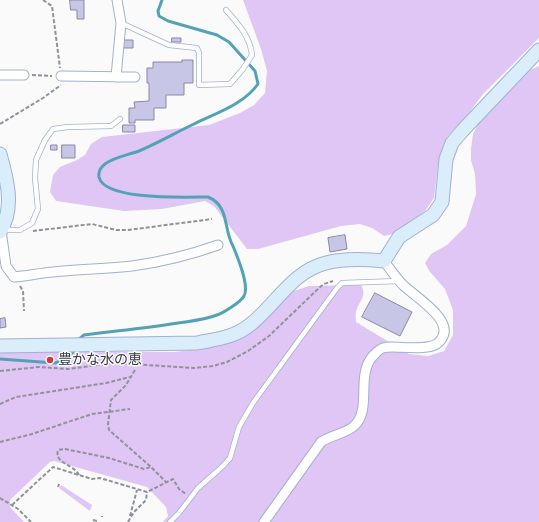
<!DOCTYPE html>
<meta charset="utf-8">
<style>
body{margin:0}
canvas{display:block;background:#fafafa}
</style>
<canvas width="539" height="522"></canvas>
<script>
const ctx = document.querySelector('canvas').getContext('2d');
ctx.lineJoin = 'round';
function fill(path, color) {
  ctx.fillStyle = color;
  ctx.fill(path, 'evenodd');
}
function trace(path, color, width, dash) {
  ctx.strokeStyle = color;
  ctx.lineWidth = width;
  ctx.lineCap = dash ? 'butt' : 'round';
  ctx.setLineDash(dash || []);
  ctx.stroke(path);
}
function drawText(font, color, halo, rows, align = 'center') {
  ctx.font = font + ' Poppins,"Noto Sans JP",sans-serif';
  ctx.lineWidth = 3;
  ctx.setLineDash([]);
  ctx.textBaseline = 'middle';
  ctx.strokeStyle = halo;
  ctx.fillStyle = color;
  for (const [text, x, y, turn = 0] of rows) {
    ctx.save();
    ctx.translate(x, y);
    ctx.rotate((+turn || 0) * Math.PI / 180);
    ctx.textAlign = isNaN(turn) ? turn : align;
    if (halo) ctx.strokeText(text, 0, 0);
    ctx.fillText(text, 0, 0);
    ctx.restore();
  }
}
fill(new Path2D(`
 M243,0H539V38L483,94L469,113L447,137L443,146L438,165L434,198L425,211L393,234L384,236L372,228L360,224L341,226L258,249H247L214,206L205,201L162,209L124,211L56,201L50,192L53,175L60,167L77,160L85,155L91,144L102,137L209,125L240,113L254,105L265,93L267,71L261,49Z
 M539,66V522H163L168,516L166,507L147,487L54,461L50,462L10,500V507L24,522H0V352H174L217,347L236,341L249,333L262,323L291,292L309,286L356,285H361C368,296 358,302 356,312C355,315 356,319 356,322L409,354L428,356L444,351L453,335V310L445,289L430,272L425,263L431,254L447,245L466,226L476,194L475,174L471,160V149L473,134L478,124L530,70Z
 M61,485L92,505L90,511L59,488Z`), '#e0c6f4');
trace(new Path2D(`
 M78,340L84,335C115,331 147,328 178,323C190,321 205,320 217,315C223,313 241,302 244,296C250,286 237,256 233,246C223,229 230,206 208,197C188,197 104,201 99,177C98,171 101,167 105,164C114,157 128,155 139,151C158,143 175,133 194,124C216,113 243,105 258,84L255,71L229,42L217,35L168,21L159,16L158,11L162,0
 M0,359L55,363C63,361 72,356 75,348`), '#54a2b6', 3);
const building = new Path2D(`
 M70,0H84V19H77V10H71Z
 M172,38H181V42H172Z
 M124,40H133V48H124Z
 M182,60H193V83H184V95H166V108H154V120H135V123H129V108H135L134,102L149,101V83H147V68H153V62H182Z
 M123,125H135V132H123Z
 M51,145H57V150H51Z
 M62,145H75V158H62Z
 M345,235L347,249L330,252L328,238Z
 M375,293L412,312L400,336L362,317Z
 M5,318L6,327L0,328V319Z`);
fill(building, '#c7c6e7');
trace(building, '#8887a6', 1);
const lane = new Path2D(`
 M121,23L169,45L197,48L199,53V85L230,84L243,69L252,55C250,36 238,24 226,10
 M3,230H20L32,223L38,209L35,178L36,160L45,140L53,129L68,127L111,126L120,119
 M170,522L179,513L198,488L222,467L230,458L239,427L253,403L337,288L342,283L399,281`);
const street = new Path2D(`
 M0,75H24
 M61,76L135,77
 M116,77L121,23L117,0
 M1,230L6,266L14,277C27,276 40,273 53,272C80,269 106,269 132,266C162,262 190,255 218,245
 M264,522L321,442C331,435 345,434 354,426C372,410 356,377 372,357C375,354 379,349 383,348C386,347 390,347 392,347C404,347 431,351 439,342C459,322 415,297 403,285C396,278 390,269 384,261`);
const secondary = new Path2D(`
 M0,154C7,179 15,208 0,232
 M0,346L197,343C217,339 234,338 251,324C276,304 293,271 326,263C345,258 365,259 384,261L399,237L433,215L442,202L446,159L452,143L463,130L539,50`);
trace(lane, '#a1b1ce', 6);
trace(street, '#a1b1ce', 11);
trace(secondary, '#a1b1ce', 15);
trace(new Path2D(`
 M43,0L52,6L60,68
 M32,75L52,76
 M0,124L43,98L61,85
 M33,231L92,224L116,230H128L212,219
 M20,286L23,291L24,311
 M135,370L126,385L111,400L108,424L109,430L151,467L166,482
 M0,371L39,367L68,369L113,363L194,368L213,366L227,362L248,351L269,336L320,287L324,284L333,281
 M0,404L16,397L106,383L130,377
 M0,442L32,434L92,414L130,409
 M79,475C74,464 54,464 58,450L65,449L109,458L144,469L151,467
 M58,487L59,484
 M0,498L18,509L31,522
 M12,505L53,467L92,479L100,478L147,492L173,479L179,489L186,494
 M130,516L137,490
 M102,517V516
 M93,520L97,521
 M128,522L134,512L146,500L147,492`), '#8f9399', 2, [4, 2]);
trace(lane, '#fff', 4.5);
trace(street, '#fff', 9);
trace(secondary, '#d9edfa', 13);
for (const [x, y, r, color] of [
 [50,360,4,"#cc3d43"]
]) {
  const dot = new Path2D();
  dot.arc(x, y, r, 0, 2 * Math.PI);
  ctx.fillStyle = color;
  ctx.fill(dot);
  trace(dot, '#fafafa', 1.5);
}
drawText('14px', '#333a46', '#fafafa', [
 ["豊かな水の恵",58,360]
], 'left');
</script>
